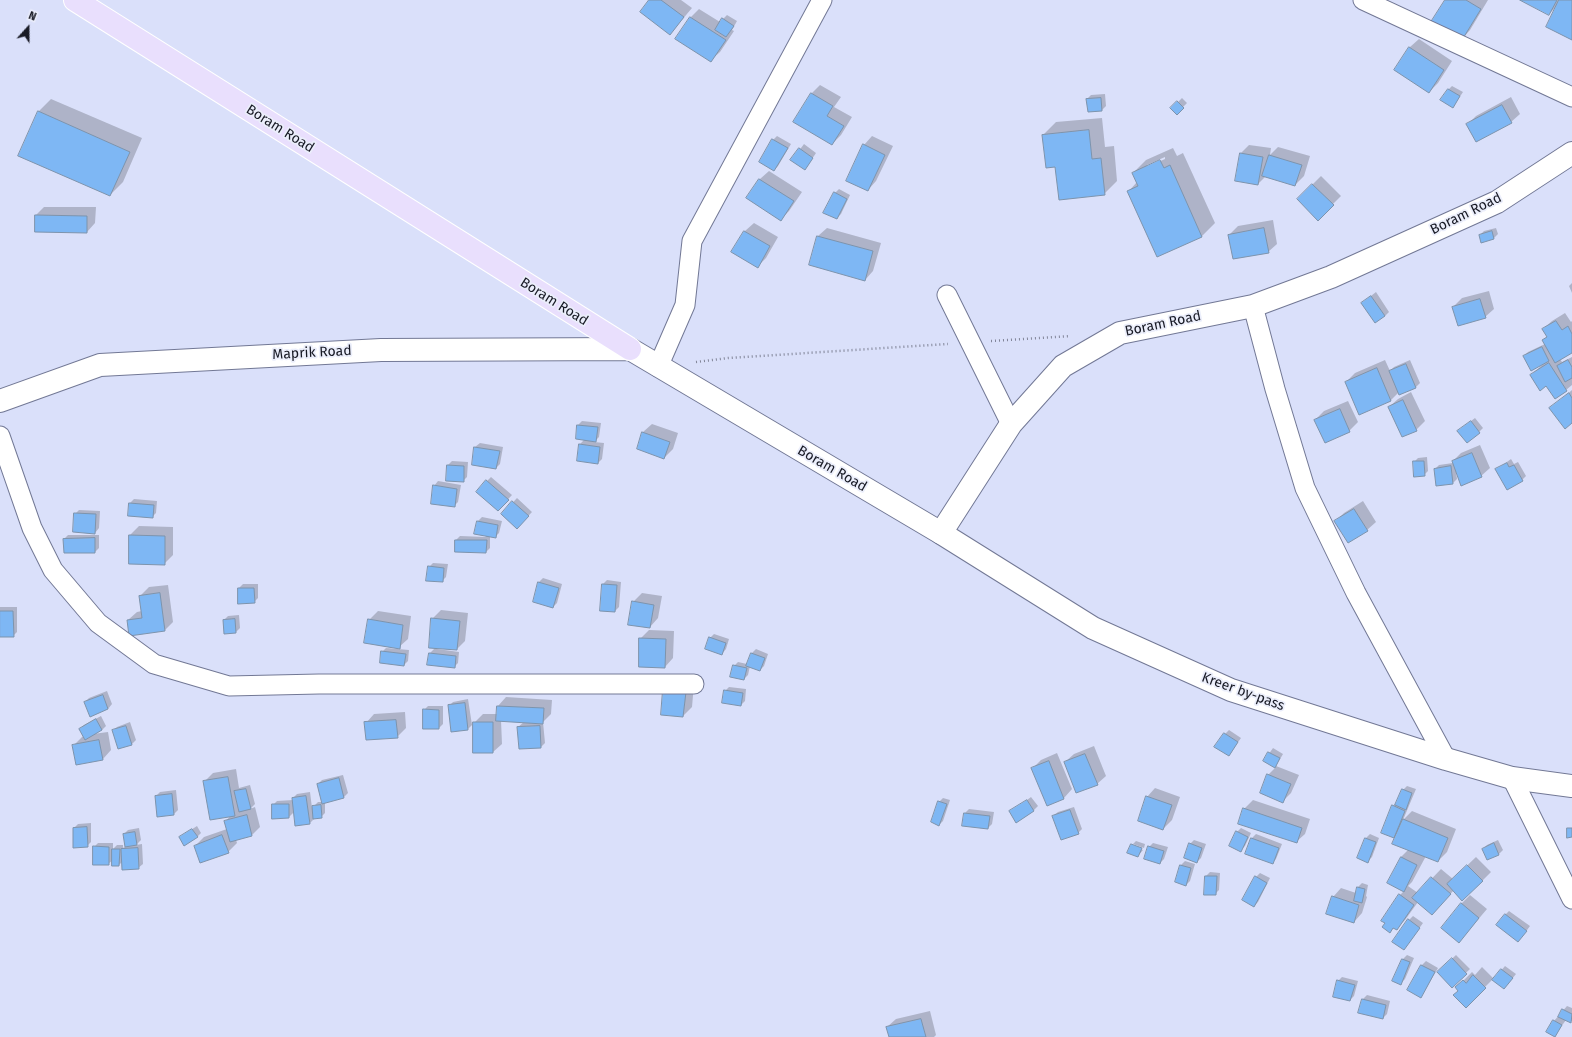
<!DOCTYPE html>
<style>
body{margin:0}
#map{position:relative;width:1572px;height:1037px;overflow:hidden;background:#dae0fa;font-family:"Fira Sans",sans-serif}
canvas{display:block}
.north{position:absolute;left:8px;top:8px;width:40px;height:40px;-webkit-text-stroke:3px #ebeefb;paint-order:stroke;rotate:21deg;font-size:11px;font-weight:700;line-height:16px;text-align:center;color:#171924}
.north::after{content:'';display:block;margin:auto;width:14px;height:18px;background:#171924;clip-path:polygon(50% 0,100% 100%,50% 72%,0 100%)}
</style>
<div id="map">
<canvas width="1572" height="1037"></canvas>
<div class="north">N</div>
</div>
<script>
const ctx = document.querySelector('canvas').getContext('2d');
ctx.lineJoin = 'round';
function fill(path, color) {
  ctx.fillStyle = color;
  ctx.fill(path, 'evenodd');
}
function trace(path, color, width, dash) {
  ctx.strokeStyle = color;
  ctx.lineWidth = width;
  ctx.lineCap = dash ? 'butt' : 'round';
  ctx.setLineDash(dash || []);
  ctx.stroke(path);
}
function drawText(font, color, halo, rows, align = 'center') {
  ctx.font = font + ' "Fira Sans",sans-serif';
  ctx.lineWidth = 3.5;
  ctx.setLineDash([]);
  ctx.textBaseline = 'middle';
  ctx.strokeStyle = halo;
  ctx.fillStyle = color;
  for (const [text, x, y, turn = 0] of rows) {
    ctx.save();
    ctx.translate(x, y);
    ctx.rotate((+turn || 0) * Math.PI / 180);
    ctx.textAlign = isNaN(turn) ? turn : align;
    if (halo) ctx.strokeText(text, 0, 0);
    ctx.fillText(text, 0, 0);
    ctx.restore();
  }
}
fill(new Path2D(`
 M650,0H681L692,8L670,34Z
 M1446,0H1488L1470,30L1462,39Z
 M1522,0H1572V39L1557,6L1549,14Z
 M699,9L720,22L727,15L737,21L732,30L734,31L720,52L711,60L691,17Z
 M1419,39L1452,61L1438,83L1429,92L1395,70L1410,47Z
 M820,85L841,97L834,107L852,117L841,135L832,144L812,93Z
 M1452,86L1463,92L1453,107L1448,90Z
 M1105,94L1106,106L1102,110L1088,111L1087,99L1091,95Z
 M1511,97L1520,114L1511,122L1468,124L1476,116Z
 M1182,98L1187,103L1177,113L1172,108Z
 M51,99L142,138L123,182L110,195L38,112Z
 M1102,118L1105,147L1114,146L1117,181L1104,194L1056,166L1043,135L1056,122Z
 M777,136L791,144L778,166L774,170L773,140Z
 M872,136L893,146L876,181L868,190L864,145Z
 M804,144L816,153L808,165L792,160Z
 M1249,145L1271,148L1270,155L1278,147L1310,156L1304,176L1295,185L1266,176L1258,184L1241,153Z
 M1173,148L1177,156L1183,153L1215,223L1202,236L1157,256L1128,192L1137,182L1133,173L1146,160ZM1165,157V159L1147,167V165Z
 M769,171L802,192L789,211L780,220L748,198L760,179Z
 M1321,176L1341,196L1318,219L1298,199Z
 M839,189L850,195L841,214L837,218L835,193Z
 M44,207H96L95,223L87,232L36,215Z
 M1273,220L1277,244L1268,252L1229,235L1238,226Z
 M754,223L778,237L766,258L757,267L733,252L745,231Z
 M827,228L881,243L873,271L865,280L810,265L818,236Z
 M1496,228L1498,234L1494,238L1480,235L1484,231Z
 M1572,283V293L1569,286Z
 M1489,291L1494,309L1485,317L1453,307L1462,298Z
 M1376,292L1389,312L1385,316L1362,303Z
 M1565,313L1571,322L1572,321V352L1560,359L1562,362L1572,357V385L1566,390L1547,385L1531,375L1542,365L1524,356L1528,352L1545,344L1543,341L1547,336L1543,329L1552,321Z
 M1385,360L1390,371L1394,367L1410,360L1420,383L1416,387L1400,394L1399,392L1390,401L1346,382L1355,373Z
 M1572,390V422L1551,408Z
 M1411,392L1425,421L1416,430L1389,407L1398,399Z
 M1348,401L1358,422L1349,431L1315,420L1324,411Z
 M1475,418L1483,428L1479,432L1463,427Z
 M582,421L601,423L599,437L594,442L604,443L602,459L598,463L580,444L585,439L577,438L578,425Z
 M652,424L678,433L673,449L664,458L643,432Z
 M480,443L503,447L500,464L496,468L473,464L475,447Z
 M1480,445L1490,468L1481,476L1456,472L1457,479L1453,483L1437,485L1435,469L1439,465L1453,463V461L1461,453Z
 M1427,457L1428,471L1424,475L1414,462L1418,458Z
 M1511,459L1514,464L1518,462L1526,476L1522,480L1496,470Z
 M452,461L468,462L467,477L463,481L448,465Z
 M491,477L512,495L498,510L477,491Z
 M438,481L461,485L458,502L454,506L434,486Z
 M517,498L532,512L517,528L502,514Z
 M134,499L157,501L156,513L152,517L130,503Z
 M1363,501L1376,522L1367,530L1336,521L1344,513Z
 M79,510L100,511L99,528L95,533L75,514Z
 M482,517L502,521L499,533L495,537L490,536V548L486,552L456,540L460,536L486,537L478,521Z
 M139,526L173,527V555L164,564L130,535Z
 M68,535H99V548L95,552L64,539Z
 M433,563L448,564L446,577L442,581L429,567Z
 M543,578L562,584L557,603L553,607L539,582Z
 M607,580L621,582L619,607L615,611L603,584Z
 M243,584H258V598L254,602L239,588Z
 M168,585L173,622L164,631L128,620L137,612L142,611L140,596L149,587Z
 M642,593L662,596L658,618L650,627L633,602Z
 M0,607H17V632L13,636H0Z
 M441,610L468,613L465,641L457,649L437,648V649L459,652L458,663L454,667L430,653L436,647L432,619Z
 M378,611L411,616L408,639L399,647L369,620Z
 M239,615L240,628L236,632L224,620L228,616Z
 M649,630L674,631L673,658L665,667L640,639Z
 M714,634L729,639L726,649L722,654L710,638Z
 M386,648L409,650L408,661L404,665L382,652Z
 M756,649L768,654L764,666L760,670L750,666L748,675L744,679L734,666L738,662L747,664L752,653Z
 M694,684L692,707L683,716L662,714Z
 M729,687L746,689L745,701L741,705L725,691Z
 M107,691L112,704L108,709L85,702L89,698Z
 M506,697L552,700L551,714L543,722L545,743L541,747L518,727L524,722L501,720L502,744L493,752L474,723L483,714H497L498,706Z
 M468,699L472,725L468,729L449,706L453,702Z
 M428,706H443V724L439,728H424V710Z
 M405,712L406,728L397,737L366,723L374,714Z
 M101,716L106,726L102,730L93,734L108,732L111,750L103,759L73,746L82,737L84,736L80,729L84,725Z
 M130,722L136,740L132,744L113,731L117,727Z
 M1229,730L1241,738L1229,755L1225,734Z
 M1094,746L1106,776L1097,784L1065,762L1074,754Z
 M1273,748L1283,754L1276,766L1299,775L1291,793L1283,801L1268,775L1276,767L1264,761Z
 M1057,753L1072,789L1064,798L1048,804L1033,768L1041,760Z
 M236,769L239,788L250,785L255,804L250,809L255,807L260,827L252,835L236,840L237,843L228,852L195,846L204,837L227,829L225,822L231,815L205,781L213,773Z
 M343,775L348,793L344,797L325,802V813L321,817L314,818V819L310,823L294,812L289,817L273,805L277,801L293,800V798L297,794L310,792L312,808L318,802H323L318,784L322,780Z
 M1407,786L1416,789L1403,820L1412,811L1456,829L1447,852L1438,861L1426,856L1412,882L1408,886L1418,893L1441,869L1453,879L1476,857L1491,872L1482,881L1454,890L1432,914L1418,902L1405,920L1396,929L1394,927L1390,932L1400,895L1404,891L1401,857L1409,849L1398,833L1393,837V806L1398,801L1403,790Z
 M1155,788L1180,797L1172,820L1163,829L1147,797Z
 M176,790L178,810L174,814L156,796L160,792Z
 M1031,797L1038,806L1034,810L1011,812Z
 M943,798L950,800L943,821L939,825V802Z
 M1253,800L1310,819L1305,834L1296,842L1244,809Z
 M1074,807L1082,829L1078,833L1053,816L1058,812Z
 M969,809L994,812L992,824L988,828L965,813Z
 M91,823V842L87,846L74,828L78,824Z
 M197,826L201,833L197,837H180Z
 M139,828L141,840L136,845L142,844L143,864L138,868L123,861L119,865L113,860L108,864L94,847L98,843H113V849L117,845H123V848L126,846L124,834L128,830Z
 M1241,828L1251,833L1245,846L1241,850L1237,832Z
 M1256,834L1282,844L1276,859L1272,863L1246,853L1252,838Z
 M1370,834L1379,838L1372,857L1368,861L1366,838Z
 M1194,840L1206,844L1201,858L1197,862L1190,844Z
 M1498,840L1503,850L1499,854L1483,849L1487,845Z
 M1136,841L1145,844L1144,848L1133,844Z
 M1153,843L1168,847L1164,859L1160,863L1149,847Z
 M1132,844V846L1143,850L1138,856L1132,845Z
 M1185,861L1195,864L1190,881L1186,885L1181,865Z
 M1210,872L1220,873L1219,890L1215,894L1206,876Z
 M1260,873L1270,878L1258,902L1254,906L1256,877Z
 M1362,883L1368,885L1366,896L1367,897L1362,913L1354,922L1333,897L1341,888L1356,893L1358,887Z
 M1470,895L1487,909L1459,942L1461,904Z
 M1509,911L1530,926L1522,937L1505,915Z
 M1413,916L1423,923L1408,944L1409,920Z
 M1407,955L1414,958L1405,979L1401,983L1403,959Z
 M1456,955L1470,969L1452,986L1438,972Z
 M1426,961L1438,968L1424,992L1420,997L1422,965Z
 M1505,966L1516,974L1508,984L1504,988L1493,979L1466,1006L1457,987L1472,972L1475,975L1482,967L1494,979Z
 M1342,977L1358,981L1354,996L1350,1000L1338,981Z
 M1367,995L1390,1001L1387,1014L1383,1018L1363,999Z
 M1567,1006L1572,1008V1021L1566,1020L1555,1035L1554,1021Z
 M930,1011L936,1035L934,1037H890L887,1027L896,1019Z`), '#0003');
const building = new Path2D(`
 M649,0H661L684,17L670,35L640,12Z
 M1445,0H1466L1481,9L1462,40L1431,22Z
 M1520,0H1557L1549,15Z
 M1559,0H1572V40L1546,27Z
 M690,17L726,40L711,62L675,39Z
 M722,18L734,26L726,37L715,30Z
 M1409,47L1444,70L1429,93L1394,70Z
 M1448,89L1460,96L1453,108L1440,100Z
 M811,93L833,106L827,116L844,126L832,145L793,122Z
 M1101,98L1102,111L1088,112L1086,99Z
 M1177,101L1184,108L1177,115L1170,108Z
 M1502,105L1512,123L1476,142L1466,124Z
 M38,111L130,152L110,196L18,156Z
 M1089,130L1092,159L1101,158L1105,195L1059,200L1055,167L1046,168L1042,135Z
 M772,139L788,148L774,171L759,162Z
 M863,144L885,155L868,191L846,181Z
 M799,148L813,158L805,170L790,160Z
 M1240,153L1263,157L1258,185L1235,181Z
 M1269,155L1302,165L1295,186L1262,176Z
 M1160,160L1164,168L1170,165L1202,237L1157,257L1127,191L1138,186L1132,173Z
 M759,179L794,201L781,221L746,198Z
 M1312,184L1334,205L1318,221L1297,199Z
 M834,192L847,199L837,219L823,213Z
 M35,215L87,216V233L35,232Z
 M1264,228L1269,253L1233,259L1228,235Z
 M744,231L770,246L758,268L731,252Z
 M1492,231L1494,239L1481,243L1479,235Z
 M817,236L873,251L865,281L809,265Z
 M1371,296L1385,316L1375,323L1361,303Z
 M1480,299L1486,318L1458,326L1452,307Z
 M1556,321L1562,330L1568,326L1572,334V353L1555,363L1542,340L1547,337L1542,329Z
 M1542,347L1549,361L1531,371L1523,356Z
 M1568,360L1572,367V378L1565,382L1557,366Z
 M1549,363L1567,391L1555,399L1546,386L1540,391L1530,375Z
 M1406,364L1416,388L1399,395L1389,371Z
 M1377,368L1391,401L1359,415L1345,382Z
 M1569,393L1572,398V423L1565,429L1549,408Z
 M1403,400L1417,431L1402,437L1388,407Z
 M1340,409L1350,432L1325,443L1314,420Z
 M1471,421L1480,433L1467,443L1457,431Z
 M577,425L598,427L596,442L576,439Z
 M642,432L670,442L664,459L637,449Z
 M579,444L600,447L598,464L577,461Z
 M474,447L500,451L496,469L472,465Z
 M1472,453L1482,477L1461,486L1452,461Z
 M1413,461H1424L1425,476L1414,477Z
 M1507,463L1509,467L1514,465L1523,481L1507,490L1495,469Z
 M447,465L464,466V482L446,481Z
 M1451,466L1453,484L1436,486L1434,469Z
 M486,480L509,500L498,511L476,492Z
 M433,485L457,489L455,507L431,504Z
 M512,501L529,516L517,529L501,514Z
 M129,503L154,505L153,518L128,516Z
 M1354,509L1368,531L1348,543L1334,521Z
 M74,513L96,514L95,534L73,532Z
 M477,521L498,525L496,538L474,534Z
 M129,535L165,536V565L129,564Z
 M95,538V553H64L63,539Z
 M455,540H487L486,553L455,552Z
 M428,566L444,568L443,582L426,581Z
 M538,582L559,588L553,608L533,602Z
 M602,584L617,585L615,612L600,611Z
 M238,588H254L255,603L238,604Z
 M160,593L165,631L129,636L127,620L142,618L139,596Z
 M632,601L654,605L650,628L628,625Z
 M0,611H13L14,637H0Z
 M431,618L460,621L457,650L429,648Z
 M235,619L236,633L224,634L223,620Z
 M368,619L403,625L400,649L364,643Z
 M709,637L726,643L722,655L705,649Z
 M639,638L666,639L665,668L639,667Z
 M381,651L406,654L404,666L380,663Z
 M429,653L456,656L455,668L427,665Z
 M751,653L765,658L760,671L746,666Z
 M733,665L747,668L744,680L730,677Z
 M663,690L686,692L683,717L661,715Z
 M724,690L743,693L741,706L722,703Z
 M103,695L108,709L90,717L84,702Z
 M465,703L468,730L451,732L448,705Z
 M497,706L544,708L543,724L496,721Z
 M423,709L439,710V729H423Z
 M96,719L102,730L85,740L79,729Z
 M396,720L398,738L366,740L364,722Z
 M473,722H493V753H473Z
 M126,726L132,745L118,749L112,730Z
 M540,726L541,748L519,749L517,727Z
 M1224,733L1238,742L1229,756L1214,747Z
 M99,740L103,760L76,765L72,745Z
 M1268,752L1280,758L1275,768L1263,761Z
 M1085,754L1098,785L1076,793L1064,762Z
 M1049,761L1064,799L1047,806L1031,768Z
 M1267,774L1291,784L1283,803L1260,793Z
 M228,777L235,816L210,820L203,781Z
 M339,778L344,798L322,804L317,784Z
 M246,789L251,809L239,812L234,791Z
 M1402,789L1412,793L1406,810L1395,805Z
 M172,794L174,815L157,817L155,796Z
 M306,796L310,824L295,826L292,798Z
 M1146,796L1172,805L1163,830L1138,821Z
 M1027,800L1034,811L1016,823L1009,811Z
 M938,801L947,804L939,826L931,822Z
 M272,804H289V818L272,819Z
 M321,805L322,818L313,819L312,806Z
 M1392,805L1405,811L1394,838L1381,833Z
 M1243,808L1302,828L1297,843L1238,824Z
 M1070,810L1079,834L1061,840L1052,816Z
 M964,813L990,816L988,829L962,826Z
 M247,815L252,836L230,842L224,821Z
 M1403,819L1448,838L1438,862L1392,844Z
 M87,827L88,847L73,848V828Z
 M1567,828H1572V837L1567,838Z
 M192,829L198,837L184,846L179,837Z
 M1236,831L1248,837L1241,852L1229,846Z
 M135,832L137,845L125,847L123,834Z
 M222,835L229,853L200,863L194,846Z
 M1251,838L1279,848L1273,864L1245,854Z
 M1365,838L1376,842L1368,863L1357,858Z
 M1189,843L1202,848L1197,863L1184,858Z
 M1494,843L1499,855L1487,860L1482,849Z
 M1131,844L1142,848L1138,857L1127,853Z
 M93,846L109,847V865H93Z
 M1148,846L1164,851L1160,864L1144,859Z
 M138,848L139,869L122,870L121,849Z
 M112,849H120L119,866H112Z
 M1401,857L1417,865L1404,892L1387,883Z
 M1180,865L1191,868L1186,886L1175,882Z
 M1467,865L1483,881L1462,901L1447,884Z
 M1205,876H1217L1216,895H1204Z
 M1255,876L1267,883L1254,907L1242,900Z
 M1431,877L1451,894L1432,915L1412,898Z
 M1357,887L1365,889L1362,903L1354,901Z
 M1399,894L1414,905L1397,930L1393,928L1390,933L1382,927L1385,923L1381,921Z
 M1332,896L1359,905L1354,923L1326,914Z
 M1461,903L1479,918L1459,943L1441,928Z
 M1505,914L1527,931L1518,942L1496,925Z
 M1408,919L1420,928L1404,950L1392,942Z
 M1452,958L1467,974L1452,988L1437,972Z
 M1402,959L1410,962L1401,985L1392,981Z
 M1421,965L1435,972L1421,998L1407,990Z
 M1501,969L1513,978L1504,989L1492,980Z
 M1473,975L1486,988L1466,1008L1453,995L1458,991L1455,987L1463,980L1466,983Z
 M1337,980L1355,985L1350,1001L1333,997Z
 M1362,999L1386,1005L1383,1019L1358,1013Z
 M1562,1009L1572,1014L1571,1023L1558,1017Z
 M921,1019L926,1037H889L886,1027Z
 M1553,1020L1562,1025L1555,1037L1546,1032Z`);
fill(building, '#7eb7f4');
trace(building, '#7d93ac', 1);
const minor = new Path2D(`
 M1363,0L1572,97
 M947,295L1011,424
 M1253,306L1275,389L1305,488L1356,593L1446,759
 M658,367L685,305L692,241L822,0
 M0,436L32,528L53,570L98,623L154,664L229,686L319,684H694
 M1512,778L1572,899`);
const tertiary = new Path2D(`
 M941,533L1011,424L1063,366L1120,333L1253,306L1331,277L1497,202L1572,153`);
const secondary = new Path2D(`
 M0,401L100,365L381,350L630,349L941,533L1093,628L1231,690L1446,759L1512,778L1572,786`);
const primary = new Path2D(`
 M75,0L630,349`);
trace(minor, '#727895', 21);
trace(tertiary, '#727895', 24);
trace(secondary, '#727895', 24);
trace(primary, '#fff', 24);
trace(new Path2D(`
 M991,341L1070,336
 M696,362L728,358L948,344`), '#808497', 2.5, [1, 3]);
trace(minor, '#fff', 19);
trace(tertiary, '#fff', 22);
trace(secondary, '#fff', 22);
trace(primary, '#e9dffd', 22);
drawText('14px', '#171924', '#ebeefb', [
 ["Boram Road",280,129,32],
 ["Boram Road",1466,214,-26],
 ["Boram Road",554,302,32],
 ["Boram Road",1163,324,-12],
 ["Maprik Road",312,353,-3],
 ["Boram Road",832,469,30],
 ["Kreer by-pass",1243,692,20]
]);
</script>
